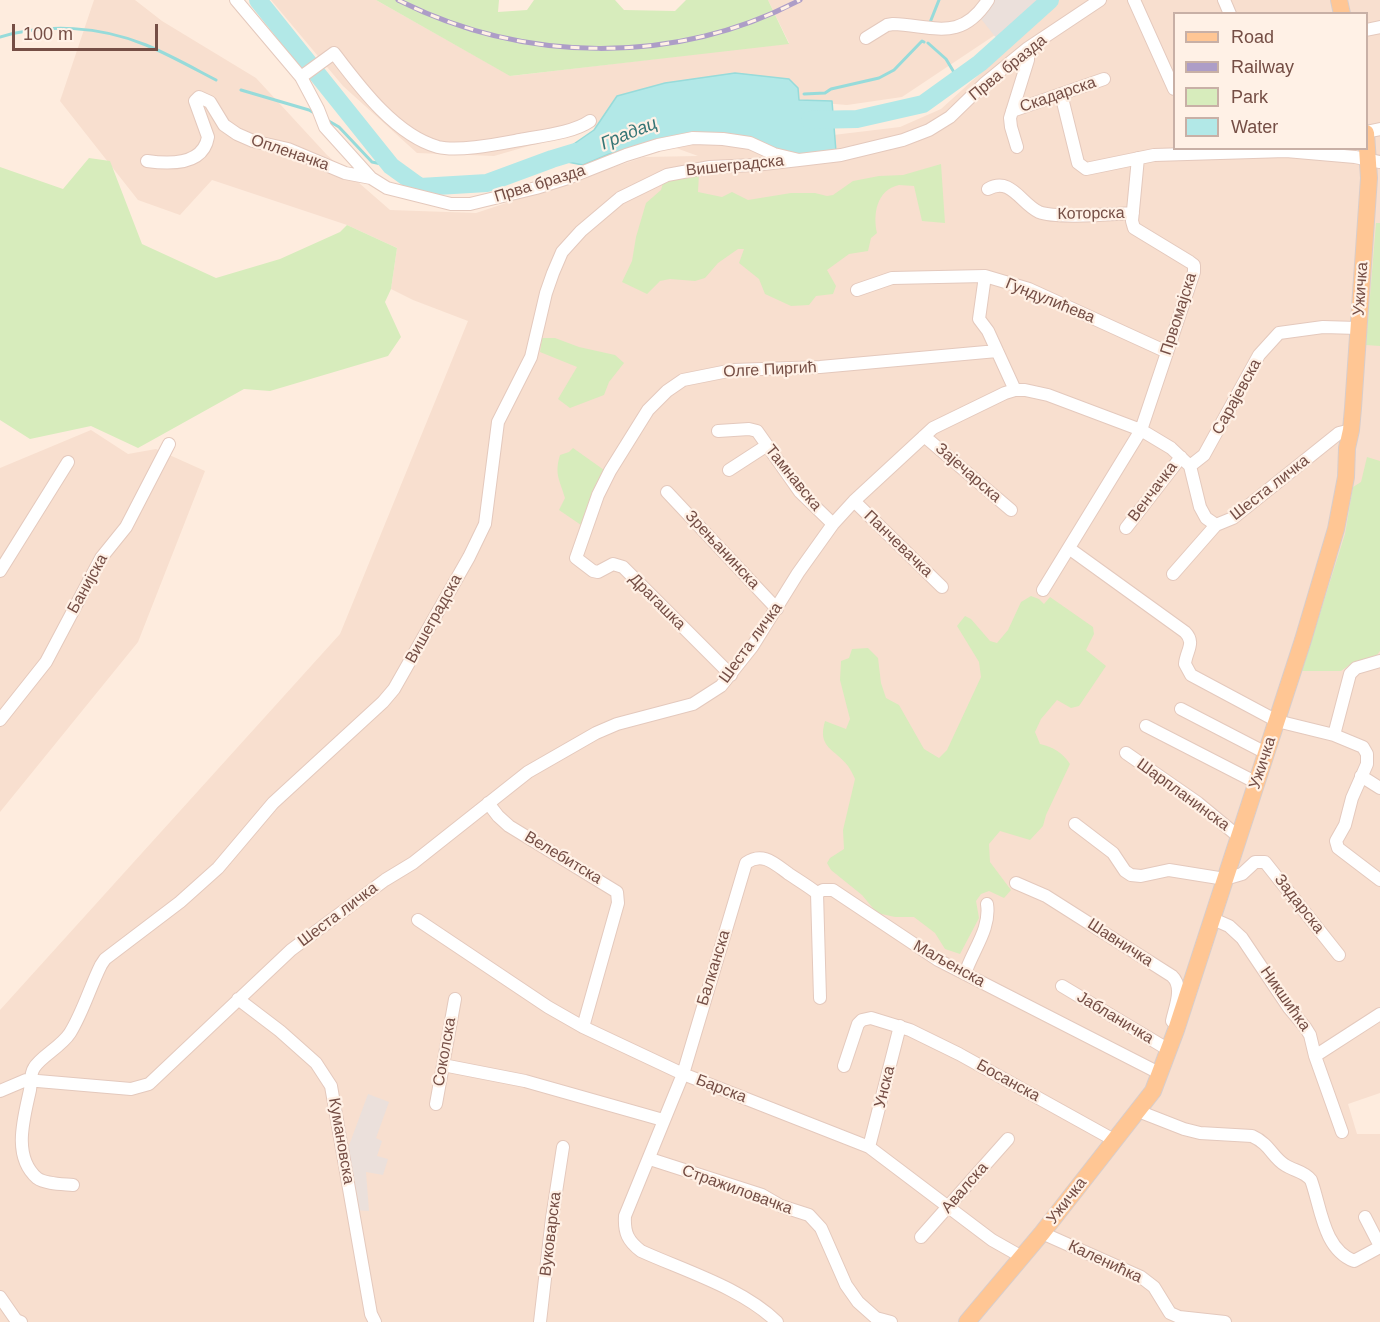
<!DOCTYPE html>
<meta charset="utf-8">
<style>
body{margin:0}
#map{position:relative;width:1380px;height:1322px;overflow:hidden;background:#feecde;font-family:Helvetica,sans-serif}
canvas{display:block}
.legend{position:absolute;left:1173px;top:12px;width:195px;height:138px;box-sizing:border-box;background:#fff1e6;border:2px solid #c8b0a6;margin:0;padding:8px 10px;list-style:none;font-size:18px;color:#754e45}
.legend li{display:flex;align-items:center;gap:12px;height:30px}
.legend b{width:30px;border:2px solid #c8b0a6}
.scale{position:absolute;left:12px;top:24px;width:146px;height:27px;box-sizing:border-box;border:3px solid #754e45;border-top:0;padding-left:8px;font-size:18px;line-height:21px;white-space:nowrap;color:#754e45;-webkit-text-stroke:4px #fff1e6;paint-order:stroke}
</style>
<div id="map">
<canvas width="1380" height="1322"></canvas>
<ul class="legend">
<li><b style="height:8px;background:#ffc694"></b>Road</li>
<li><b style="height:8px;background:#ad9dc7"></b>Railway</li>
<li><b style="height:16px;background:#d7ecbc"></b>Park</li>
<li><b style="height:16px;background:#b2e8e7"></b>Water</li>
</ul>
<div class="scale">100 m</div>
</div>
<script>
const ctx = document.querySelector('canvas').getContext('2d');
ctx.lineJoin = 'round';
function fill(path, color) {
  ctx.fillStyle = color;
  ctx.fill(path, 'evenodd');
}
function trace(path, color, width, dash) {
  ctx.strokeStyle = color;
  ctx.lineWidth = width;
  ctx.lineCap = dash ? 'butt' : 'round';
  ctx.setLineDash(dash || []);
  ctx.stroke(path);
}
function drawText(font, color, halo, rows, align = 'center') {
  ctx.font = font + ' Helvetica,sans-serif';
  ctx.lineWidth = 4.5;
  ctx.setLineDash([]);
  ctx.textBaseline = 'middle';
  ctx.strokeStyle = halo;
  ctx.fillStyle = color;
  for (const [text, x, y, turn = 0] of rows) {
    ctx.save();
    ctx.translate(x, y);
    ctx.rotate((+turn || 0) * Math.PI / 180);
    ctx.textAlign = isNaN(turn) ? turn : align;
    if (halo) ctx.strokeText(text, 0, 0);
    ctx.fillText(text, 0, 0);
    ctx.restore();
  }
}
fill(new Path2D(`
 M94,0H135L162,21L256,78L327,155L390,210L476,213L644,157L698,156L646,137L775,142L900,127L941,109L1015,42L1004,29L902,97L847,105L750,97L611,122L494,156L417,153L343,86L271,0H376L511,76L789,43L768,0H1380V1093L1348,1104L1357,1134H1380V1322H0V1010L340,634L468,321L413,300L391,289L397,248L347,225L212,180L180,215L138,200L60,101ZM1174,14H1366V148H1174Z
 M91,430L128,454L156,449L205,471L138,642L0,812V468Z`), '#f8dfcf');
fill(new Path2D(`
 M987,0H1045L997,39L978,15Z
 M368,1094L389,1102L376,1138L382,1141L377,1156L388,1159L383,1175L366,1172L369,1211L353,1210L344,1159Z`), '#ebe0db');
fill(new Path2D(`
 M376,0H499L498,12L527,10L534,0H615L624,10L675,11L686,0H768L789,44L510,76Z
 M89,158L110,161L142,244L216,278L280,259L340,232L347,225L397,248L391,289L385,302L401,337L388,356L270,391L244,389L138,448L91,426L30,439L0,420V167L63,189Z
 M941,164L945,223L922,221L914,186C910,186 903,185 899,185C876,190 873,215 877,233L871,238L868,251L849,254L827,270L836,286L833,294L816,296L809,305L791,306L765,294L759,279L739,263L744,249H738L718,263L705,278L695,281L670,279L660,281L647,294L622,282L632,261L636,237L646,203L661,190L663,183L678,177L699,174L698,192L722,197L732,192L748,200L791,193H815L827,196L833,195L853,181L879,176L903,175Z
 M1376,223H1380V346L1366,345Z
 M542,338H555L579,347L615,355L624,363L609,382L604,395L570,408L558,399L577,367L540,352Z
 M573,448L604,470L581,525L559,510L565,498C560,480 554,475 560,455L569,452Z
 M1367,457L1380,461V651L1377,655L1348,666L1341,671H1302L1345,534L1353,487L1361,482Z
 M1031,596L1039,599L1044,604L1050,597L1093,627L1094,634L1086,650L1106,666L1079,706L1071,708L1057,700L1041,719L1035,732L1040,744C1053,747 1062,752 1070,764L1046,815L1043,826L1030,840L1000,831L989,844L990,862L1011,890L1004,898L989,891L981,894L976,901L979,918L960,954L945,949L935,933L914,917H895L877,913L862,895L831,870L827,863L830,858L844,849L843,830L855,779C853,775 851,770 848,766C834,748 817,748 825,721L846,729L850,719L840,680L841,661L849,658L852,649L868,648L878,658L881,683L886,698L899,705L924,749L939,758L947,750L981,677L979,662L957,626L965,616L971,619L990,641L997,643L1008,630L1021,602Z`), '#d7ecbc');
const water = new Path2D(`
 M735,73L789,79L798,88L799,100L832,101L836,152L792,155L759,142L648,144L609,154L583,165L552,159L594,130L617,96L665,83Z`);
fill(water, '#b2e8e7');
trace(water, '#97dbda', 1.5);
trace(new Path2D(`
 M929,25L939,0
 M0,37C47,23 100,26 146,45C170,55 193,68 216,80
 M928,43L946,59L958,79
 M241,90L309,110L316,114
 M804,94L825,93L831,89L879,78L894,70L922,41L924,42
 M327,120L339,127L372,162L391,166`), '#97dbda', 3);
trace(new Path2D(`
 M258,0L391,166L420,187L487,183L552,159L575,152
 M810,120L857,119L923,104L980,63L1050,0`), '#b2e8e7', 18);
const minor = new Path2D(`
 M236,0L301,77L318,109L325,127L371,178L387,188L451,204H470L536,188L568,178L626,155L658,145L693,138L723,139L750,143L774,154L799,160L841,155L903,140L929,130L950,117L984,84L1028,48L1100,0
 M1134,0L1174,89
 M1224,0L1230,14
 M1366,30L1380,27
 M866,38L887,25L893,24C935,26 961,42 988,0
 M301,77L334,53C359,86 395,135 438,147C458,152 498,144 520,140C540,136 573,133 590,121
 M1061,94L1078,163L1086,169L1154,155L1286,151L1355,157L1380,162
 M1012,111L1104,79
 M1366,132L1380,129
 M1017,147L1011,127L1010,118L1028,60V48
 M147,161C168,164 203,166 208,137L195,101L199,97L210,102L224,125L237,134L253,141L288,149L345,173L371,178
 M988,189C1011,176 1021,204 1039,212C1056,219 1112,214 1133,213
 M985,276L979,319L988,331L1015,390
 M857,290L892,278L985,276L1029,289L1167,352
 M718,431L749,429L757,431L800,492L833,524
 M924,436L1011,510
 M1190,466L1204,455L1259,355L1279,333L1323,327L1358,328
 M729,470L766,446
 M667,492L777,609
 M854,501L942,587
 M1126,528L1181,457
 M1070,549L1185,632C1196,643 1186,651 1185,664L1191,675L1277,721L1334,735L1363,747L1367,754V764L1352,798L1345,825L1336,841L1338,848L1380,880
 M0,571L68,462
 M1173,574L1216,525
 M1043,590L1141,430L1194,272V265L1190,262L1134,228L1132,221L1138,158
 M731,675L623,567L613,564L598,572L593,571L576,558L598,495L610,471L648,410L667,391L683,380L733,370L820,367L997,351
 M1181,709L1266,753
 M0,720L46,662L101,558L126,527L169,444
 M1146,726L1257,783
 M1334,735L1350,674L1356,668L1380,661
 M1126,753L1198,803L1239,837
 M1361,776L1380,788
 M488,803L498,816L509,826L617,892L618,903L583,1027
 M1075,824L1113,853L1125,871L1131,875L1141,876L1169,870L1225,879L1242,874L1255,862H1265L1339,955
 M1016,883L1046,896L1172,976C1184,987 1175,1007 1172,1021
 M817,893L820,998
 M1213,919L1229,926L1242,938L1289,1008L1305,1027L1310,1035L1315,1056L1342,1132
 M418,920L548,1007L583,1027L683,1074L869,1147L992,1240L1022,1257
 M965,974C972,951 991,929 987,904
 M1062,986L1169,1050
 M238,999L280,1031L316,1063L331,1086L371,1314L375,1322
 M1315,1056L1380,1014
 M443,1065L525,1081L663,1120
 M844,1066L858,1024L862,1020L871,1018L910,1030L959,1054L1114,1140
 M0,1091L26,1080L131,1089L149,1084L291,950L385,880L413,863L528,772L596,733L617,724L693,704L721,686L752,647L798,573L833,524L854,501L933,428L1005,393L1015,390H1025L1048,395L1141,430L1171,448L1190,466L1200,507L1206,518L1216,525L1233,518L1339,433L1351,430
 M436,1104L455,999
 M1138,1111L1184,1129L1200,1133L1252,1136C1270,1144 1272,1157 1285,1165C1294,1171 1304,1171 1311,1180C1321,1207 1323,1249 1354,1261L1380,1247
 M869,1147L900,1026
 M650,1159L762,1195L781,1206L809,1215L821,1228L846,1285L858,1302L876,1318L891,1322
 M73,1185C63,1184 45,1184 37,1178C12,1156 24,1118 30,1090C31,1084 30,1074 34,1068C40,1057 61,1047 70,1033C83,1012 90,987 101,965L105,959L180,902L218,868L273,803L383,702L394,689L469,557L485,524L498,422L531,357L546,293L553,273L562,252L581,231L620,198L667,175L710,167L755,165L799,160
 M1365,1217L1380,1246
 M1042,1233L1141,1277L1154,1287L1170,1313L1179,1317L1225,1322
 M921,1237L1008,1139
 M0,1297L16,1320L21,1322
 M540,1322L552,1218L563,1147
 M777,1322C742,1288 685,1271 641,1251C628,1241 624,1233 625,1216L683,1074L746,863C763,851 775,864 789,874C798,880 808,886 817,893L823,890H833L938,960L1161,1074`);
const major = new Path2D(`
 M1339,0L1342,14
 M967,1322L1042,1233L1153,1091L1176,1030L1303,640L1336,529L1346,477L1347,448L1351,430L1353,408L1369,178L1366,133`);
trace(minor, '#e4c9bd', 14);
trace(major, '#d8cdcb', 18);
trace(minor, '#fff', 12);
trace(major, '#ffc694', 16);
const rail = new Path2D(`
 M398,0C523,63 674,66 800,0`);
trace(rail, '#ad9dc7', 5);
trace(rail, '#fff1e6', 3, [9]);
drawText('16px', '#754e45', '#fff1e6', [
 ["Прва бразда",1008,68,-39],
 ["Скадарска",1058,95,-19],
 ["Опленачка",290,153,19],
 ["Вишеградска",735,166,-6],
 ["Прва бразда",540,184,-17],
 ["Которска",1091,214,-1],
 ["Ужичка",1361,289,-86],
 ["Гундулићева",1050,301,22],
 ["Првомајска",1179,314,-72],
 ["Олге Пиргић",770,370,-3],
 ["Сарајевска",1237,397,-61],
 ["Зајечарска",968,473,41],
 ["Тамнавска",793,478,51],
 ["Шеста личка",1270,488,-38],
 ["Венчачка",1153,492,-53],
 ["Панчевачка",898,544,44],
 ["Зрењанинска",722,550,47],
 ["Банијска",88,584,-61],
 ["Драгашка",657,602,45],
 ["Вишеградска",434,619,-61],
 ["Шеста личка",751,643,-54],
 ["Ужичка",1263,763,-72],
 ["Шарпланинска",1183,795,36],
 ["Велебитска",563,858,31],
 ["Задарска",1299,904,52],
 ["Шеста личка",338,915,-37],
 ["Шавничка",1120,943,33],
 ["Маљенска",949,964,29],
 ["Балканска",714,968,-73],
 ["Никшићка",1285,999,55],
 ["Јабланичка",1115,1018,31],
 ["Соколска",445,1052,-80],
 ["Босанска",1008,1081,29],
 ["Унска",885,1087,-76],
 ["Барска",721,1089,21],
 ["Кумановска",341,1141,80],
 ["Авалска",965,1188,-49],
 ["Стражиловачка",737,1190,20],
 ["Ужичка",1067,1201,-52],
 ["Вуковарска",551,1234,-83],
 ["Каленићка",1105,1262,25]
]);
drawText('italic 18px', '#357575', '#fff1e6', [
 ["Градац",629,134,-22]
]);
</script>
